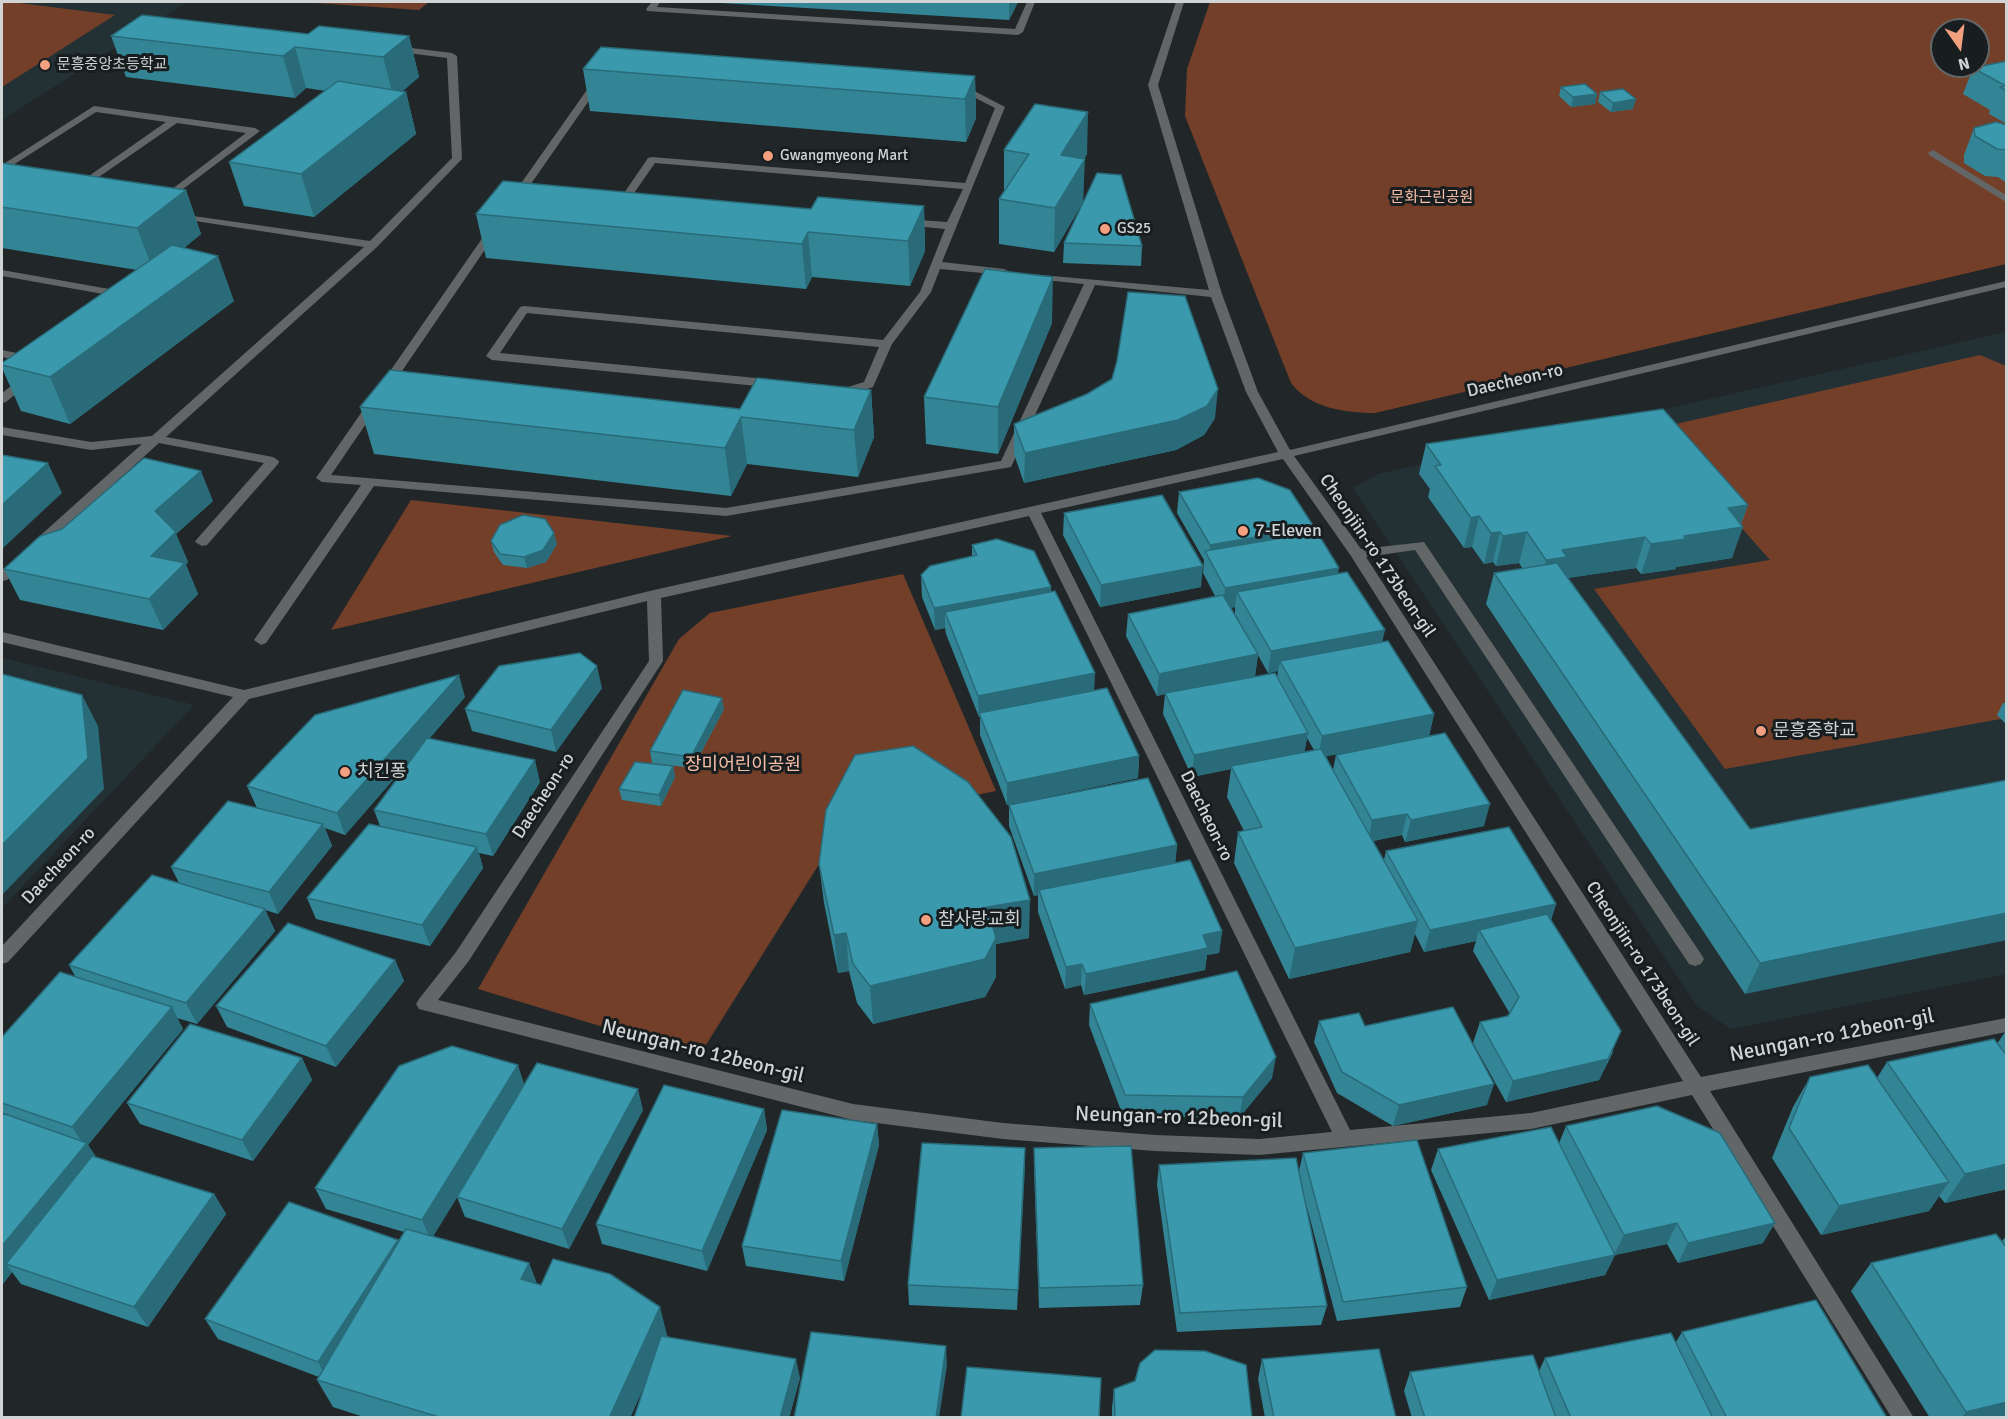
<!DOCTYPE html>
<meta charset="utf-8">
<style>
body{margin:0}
#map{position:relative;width:2008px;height:1419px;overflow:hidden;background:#212729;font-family:Signika,sans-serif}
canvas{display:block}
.frame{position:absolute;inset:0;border:3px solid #d0d4d5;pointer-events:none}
.north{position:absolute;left:1930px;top:18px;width:60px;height:60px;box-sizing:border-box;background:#181e1f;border:2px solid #626768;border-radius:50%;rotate:166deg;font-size:16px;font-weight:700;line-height:24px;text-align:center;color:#d0d4d5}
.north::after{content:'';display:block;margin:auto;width:21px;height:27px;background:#f2a080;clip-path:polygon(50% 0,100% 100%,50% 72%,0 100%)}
</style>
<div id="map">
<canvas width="2008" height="1419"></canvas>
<div class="frame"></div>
<div class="north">N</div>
</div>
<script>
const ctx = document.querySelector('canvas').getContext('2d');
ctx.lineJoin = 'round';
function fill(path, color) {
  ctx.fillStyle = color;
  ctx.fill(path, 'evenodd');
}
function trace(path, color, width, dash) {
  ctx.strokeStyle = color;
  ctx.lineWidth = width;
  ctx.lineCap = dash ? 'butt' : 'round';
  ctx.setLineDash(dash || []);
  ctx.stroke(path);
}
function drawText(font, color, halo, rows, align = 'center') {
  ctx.font = font + ' Signika,"Noto Sans KR",sans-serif';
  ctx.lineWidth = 6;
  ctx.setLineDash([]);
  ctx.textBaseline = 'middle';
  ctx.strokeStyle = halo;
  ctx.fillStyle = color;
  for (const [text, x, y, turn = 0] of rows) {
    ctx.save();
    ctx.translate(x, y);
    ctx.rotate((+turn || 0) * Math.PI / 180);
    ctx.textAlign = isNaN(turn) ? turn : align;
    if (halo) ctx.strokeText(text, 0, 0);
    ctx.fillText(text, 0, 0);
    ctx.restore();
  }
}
fill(new Path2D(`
 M2,2H187L2,120Z
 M2006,332V974L1731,1029L1697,1006L1353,488L1378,474Z
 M2,658L194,705L2,908Z`), '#243134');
fill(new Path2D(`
 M2,2H11L115,15L2,87Z
 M302,2H429L419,10Z
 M1210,2H2006V264L1375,413C1345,413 1310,408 1291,383L1185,116L1187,69ZM1942,30H1978V66H1942Z
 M1980,355L2006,366V718L1725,769L1594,589L1770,560L1654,429Z
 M411,500L732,536L331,630Z
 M903,574L996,791L846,821L699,1056L478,989L679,639L710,613Z`), '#743f29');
fill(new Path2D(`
 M652,2H660L657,7L1015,29L1027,2H1035L1023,32L1018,35L647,11L646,9Z
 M1176,2H1184L1158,85L1222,294L1258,392L1290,450L2006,281V287L1294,456L1361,549L1424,542L1701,954L1704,959L1701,964L1695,966L1689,964L1415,550L1366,557L1701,1077L2006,1018V1032L1710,1091L1914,1418H1892L1692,1095L1531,1129L1259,1155L1155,1151L1003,1139L853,1120L419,1009L416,1004L419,999L456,952L649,661L647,601L249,699L8,962L2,964V946L233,697L2,642V632L244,690L654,590L1278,452L1246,392L1211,297L1095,285L1011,467L726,516L374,486L266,643L261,645L254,640L361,485L322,482L316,478L490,227L494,226L499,229L331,475L726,508L1001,461L1084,284L1034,279L1030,278V274L1209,290L1148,85ZM1283,459L1351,556L1683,1081L1531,1113L1350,1130L1041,513ZM1029,516L1332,1132L1259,1139L1155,1135L1003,1123L853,1104L438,1000L468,962L663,661L661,598Z
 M395,46L452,53L457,56L462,159L377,247L166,437L273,457L279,461L278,464L207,545L202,546L195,542L197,539L264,463L159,443L7,580L2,581V570L142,444L91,450L2,435V427L91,442L152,436L364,247L176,218L171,215L172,213L370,241L452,158L447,58L392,51V47Z
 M596,77L604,79L519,201H511L510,199Z
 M957,82L1005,107L942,262L1004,269L1010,272L1004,275L940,269L931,292L892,344L873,387L849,395L492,360L486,356L520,307L524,306L883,340L920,292L945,229L905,225L900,222L905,219L947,222L963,189L655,163L632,196L643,198V202H625L620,199L648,158L652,157L965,183L995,108L954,87L952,85ZM527,313L879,347L864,382L848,387L500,353Z
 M94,106L255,128L260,131L163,204L159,203V199L246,133L177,123L80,190L76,189V185L166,122L96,112L2,172V165Z
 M1933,150L2006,195V202L1929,155L1928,153Z
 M2,270L126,292L132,295L126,298L2,276Z
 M2,350L36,357L38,360L32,364L2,357Z
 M27,374L31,375V381L6,402L2,403V393Z`), '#636667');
fill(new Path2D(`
 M704,2H1018L1009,20Z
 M308,34L409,36L419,77L402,91L406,92L416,134L314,217L244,206L229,162L326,91L306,88L295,98L126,77L111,36Z
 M2007,61V124L1989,114L1990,110L1963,94L1973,68Z
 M583,69L975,76L976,118L966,142L590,111Z
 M1561,87L1597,94L1595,104L1571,107L1559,96Z
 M1600,92L1633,109L1611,112L1598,102Z
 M2007,125V183L1998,177L1985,176L1964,163V155L1974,128Z
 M1004,150L1087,154L1084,159L1083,202L1054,252L999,244V199L1004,192Z
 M2,163L186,190L201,234L184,248L234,301L70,424L21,411L2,368V363L137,270L2,248Z
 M924,206L925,251L910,286L812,277L806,289L486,258L476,214L811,209Z
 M1064,243L1142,246L1141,266L1063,263Z
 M1052,323L998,454L926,444L924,397Z
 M871,390L874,437L858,477L747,464L731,496L374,454L360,407L740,409Z
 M1215,418L1204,435L1176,450L1024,483L1014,454V424Z
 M1426,444L1748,505L1741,524L1732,558L1676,567V569L1641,574L1636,568L1567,578L1750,829L2007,780L1745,994L1486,604L1494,573L1523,569L1519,563L1496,566L1493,562L1484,564L1472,547L1464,548L1428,497L1430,489L1419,474Z
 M1179,492L1314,527L1313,533L1338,574L1382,642L1434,714L1429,736L1326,756L1333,770L1336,755L1484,826L1405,842L1402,835L1373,841L1384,860L1386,851L1556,904L1551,920L1613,1052L1599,1080L1506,1102L1473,1043L1480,1022L1508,1016L1510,1014L1473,951L1476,941L1424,952L1415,934L1410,952L1289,979L1234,863L1238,832L1244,831L1227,797L1231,769L1192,777L1163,714L1165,694L1157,696L1126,636L1128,614L1215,596L1203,573L1204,560L1177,513ZM1235,607V614L1231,608ZM1258,655L1268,673L1278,671L1277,678L1255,676ZM1307,738L1314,750L1304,752Z
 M213,501L176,534L188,562L186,565L198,594L163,630L20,600L4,569Z
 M1064,513L1201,587L1100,607L1063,535Z
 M491,541L557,544L546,562L527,568L503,565L494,552Z
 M972,545L1051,587V592L1094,691L1139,756L1138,778L1007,805L980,735V717H979L946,634L945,628L935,630L922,597L921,575L972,556Z
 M602,688L556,752L472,731L465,709Z
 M465,697L429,739L540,782L493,856L479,853L483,868L430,946L316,919L307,898L380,826L374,810L413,757L345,835L325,828L332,846L278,914L265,910L275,931L197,1024L177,1018L183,1029L88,1145L96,1157L214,1194L226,1214L148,1327L21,1284L12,1272L2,1285V1037L76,978L69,965L179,883L171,867L257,808L247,786Z
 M2003,703H2007V725L1997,715Z
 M724,709L693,768L652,763L650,751Z
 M673,766L675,777L661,806L622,800L619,789Z
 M1009,805L1177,845L1175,863L1222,931L1219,953L1207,955L1205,970L1084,995L1081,985L1065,989L1038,912V895L1034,896L1009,826Z
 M819,864L1029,938L996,944V977L985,997L873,1024L857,1003L849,971L838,973L824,903Z
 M395,960L404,981L336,1067L227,1027L216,1006Z
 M1090,1004L1272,1078L1239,1118L1123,1116L1089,1025Z
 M1319,1021L1365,1026L1487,1105L1393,1126L1337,1093L1314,1042Z
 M2005,1032H2007V1189L1945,1203L1939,1196L1929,1211L1821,1235L1772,1158L1793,1107L1810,1077L1877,1078L1887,1062L1997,1044Z
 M302,1058L312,1080L253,1161L140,1124L127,1103Z
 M524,1084L643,1110L569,1249L465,1217L457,1197L433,1236L529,1263L537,1284L667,1335V1336L800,1378L789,1418H634L644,1386L630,1418H367L333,1407L317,1380L319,1377L218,1339L205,1319L398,1240V1241L404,1232L326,1209L315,1188Z
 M764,1109L767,1130L707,1271L602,1244L596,1224Z
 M877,1124L879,1145L844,1281L746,1266L742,1246Z
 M1566,1126L1763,1243L1678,1263L1667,1244L1615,1255L1605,1275L1489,1300L1431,1170L1438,1149L1559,1143Z
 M1025,1148L1017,1310L909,1305L908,1285Z
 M1034,1148L1143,1285L1140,1305L1039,1308L1034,1168Z
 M1303,1153L1467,1287L1460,1307L1337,1321L1304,1196L1327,1306L1321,1325L1177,1332L1157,1185L1159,1165L1299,1171Z
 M2007,1235V1418H1930L1851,1291L1871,1263L2002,1241Z
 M1682,1332L1887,1418H1412L1404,1391L1410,1372L1539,1371L1545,1358L1676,1342Z
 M1262,1359L1396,1418H1265L1258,1379Z
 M1114,1389L1252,1418H1112V1408Z`), '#338495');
fill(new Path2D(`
 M1009,2H1018L1009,20Z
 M409,36L419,77L394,99L383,57Z
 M295,47L306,88L295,98L283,56Z
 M975,76L976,118L966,142L965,99Z
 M406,92L416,134L314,217L301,174Z
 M1597,94L1595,104L1571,107L1573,97Z
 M1636,99L1633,109L1611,112L1613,103Z
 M1088,112L1087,154L1060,199L1061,155Z
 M1085,159L1083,202L1054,252L1055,208Z
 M186,190L201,234L154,272L137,228Z
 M924,206L925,251L910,286L908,241Z
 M808,232L812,277L806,289L802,244Z
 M218,256L234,301L70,424L50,377Z
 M1053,277L1052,323L998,454V407Z
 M1218,389L1215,418L1204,435L1176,450L1024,483L1025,453Z
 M871,390L874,437L858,477L854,430Z
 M741,417L747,464L731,496L725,448Z
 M48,463L62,493L2,549V505Z
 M201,471L213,501L176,534L188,562L186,565L198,594L163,630L149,599L151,556L155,511Z
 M1748,505L1739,528L1743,527L1732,558L1676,567V569L1641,574L1651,544L1684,536L1728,508Z
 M1479,516L1472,547L1464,548L1471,518Z
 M1314,527L1311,548L1209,558L1210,545Z
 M1500,532L1493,562L1484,564L1491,533Z
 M1527,532L1519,563L1496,566L1503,536Z
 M554,533L557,544L546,562L527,568L524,557Z
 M1645,537L1636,568L1561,579L1538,591L1546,560L1562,550Z
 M1203,566L1201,587L1100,607L1101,585Z
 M1339,568L1335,589L1237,592L1235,607L1222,609L1225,588Z
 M1051,587L1050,609L945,612V628L935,630L934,608Z
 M1385,630L1380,652L1280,661L1278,671L1268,673L1271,651Z
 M1258,654L1255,676L1165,693V694L1157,696L1159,674Z
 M597,666L602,688L556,752L551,730Z
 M1095,673L1094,695L979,713V717L978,696Z
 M459,675L465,697L345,835L337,813Z
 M82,695L98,726L104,789L2,895V845Z
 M722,698L724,709L693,768L691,757Z
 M1434,714L1429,736L1318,758L1322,736Z
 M1308,733L1304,755L1231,766V769L1192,777L1194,755Z
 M1139,756L1138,778L1007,805V783Z
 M535,760L540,782L493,856L486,834Z
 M673,766L675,777L661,806L659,795Z
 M1490,804L1484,826L1405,842L1411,820Z
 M1407,814L1402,835L1368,842L1372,820Z
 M323,824L332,846L278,914L269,892Z
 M1177,845L1175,867L1039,890L1038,895L1034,896V874Z
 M477,847L483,868L430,946L422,925Z
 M1030,900L1029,938L996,944V977L985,997L873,1024L870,986L987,907Z
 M1556,904L1549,926L1479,930L1476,941L1424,952L1430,930Z
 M265,909L275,931L197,1024L186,1003Z
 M2007,913V940L1745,994L1760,963Z
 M1418,921L1410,952L1289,979L1295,948Z
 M1222,931L1219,953L1207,955L1205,970L1084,995L1086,974L1203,935Z
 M846,933L849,971L838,973L834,935Z
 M395,960L404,981L336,1067L326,1046Z
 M1082,964L1081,985L1065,989L1066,967Z
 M172,1007L183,1029L88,1145L101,1164L6,1264L12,1272L2,1285V1246L85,1146L72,1127Z
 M1621,1031L1599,1080L1506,1102L1513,1081Z
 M1276,1057L1272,1078L1239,1118L1243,1097Z
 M302,1058L312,1080L253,1161L242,1140Z
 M518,1065L525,1087L431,1240L422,1220Z
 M1494,1084L1487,1105L1393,1126L1399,1105Z
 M638,1089L643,1110L569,1249L562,1229Z
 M764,1109L767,1130L707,1271L702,1251Z
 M877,1124L879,1145L844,1281L841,1261Z
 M1025,1148V1168L1017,1310L1018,1290Z
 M2007,1164V1189L1945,1203L1965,1174Z
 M1949,1182L1929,1211L1821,1235L1839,1206Z
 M214,1194L226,1214L148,1327L134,1307Z
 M1677,1223L1667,1244L1614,1255L1624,1235Z
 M1775,1223L1763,1243L1678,1263L1688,1243Z
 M398,1240L407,1260L329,1382L318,1362Z
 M1615,1255L1605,1275L1489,1300L1497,1280Z
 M529,1263L540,1292L521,1279Z
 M660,1307L667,1335L630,1418H609Z
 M946,1346L947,1365L939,1418H936Z
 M796,1359L800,1378L789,1418H780Z
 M2007,1402V1418H1961L1966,1412Z`), '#296b79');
const building = new Path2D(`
 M142,15L308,34L319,26L409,36L383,57L295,47L283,56L111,36Z
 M601,47L975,76L965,99L583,69Z
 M2007,61V91L2000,87L2006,86L1973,68Z
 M338,81L406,92L301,174L229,162Z
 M1585,84L1597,94L1573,97L1561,87Z
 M1623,89L1636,99L1613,103L1600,92Z
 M1035,104L1088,112L1061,155L1085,159L1055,208L999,199L1029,154L1004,150Z
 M1996,122L2007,125V150L1997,149L1975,136L1974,128Z
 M2,163L186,190L137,228L2,207Z
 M1097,173L1121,175L1142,246L1064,243Z
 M503,181L811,209L818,197L924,206L908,241L808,232L802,244L476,214Z
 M172,245L218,256L50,377L2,365V363Z
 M985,269L1053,277L998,407L924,397Z
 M1128,292L1185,296L1218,389L1207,406L1178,420L1025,453L1014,424L1087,394L1112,379L1117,361Z
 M390,370L740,409L757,378L871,390L854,430L741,417L725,448L360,407Z
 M1663,409L1748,505L1728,508L1743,527L1684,536L1686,539L1651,544L1645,537L1562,550L1567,557L1546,560L1527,532L1503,536L1500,532L1491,533L1479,516L1471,518L1435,466L1441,465L1426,444Z
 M2,455L48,463L2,505Z
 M144,458L201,471L155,511L176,532L151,556L185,563L149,599L4,569L40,536L62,529Z
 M1258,478L1290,490L1314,527L1210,545L1179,492Z
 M1162,495L1203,566L1101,585L1064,513Z
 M523,515L545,519L554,533L543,550L524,557L500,554L491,541L500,525Z
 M1317,532L1339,568L1225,588L1205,551Z
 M997,539L1034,551L1051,587L934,608L921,575L930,566L977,555L972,545Z
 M1557,563L1750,829L2007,780V913L1760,963L1494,573Z
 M1347,572L1385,630L1271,651L1237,592Z
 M1055,591L1095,673L978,696L945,612Z
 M1223,595L1258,654L1159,674L1128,614Z
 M1388,641L1434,714L1322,736L1280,661Z
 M580,653L597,666L551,730L465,709L499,666Z
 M1275,673L1308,733L1194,755L1165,693Z
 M2,674L82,695L88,758L2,845Z
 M459,675L337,813L247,786L315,715Z
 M1107,688L1139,756L1007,783L979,713Z
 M683,690L722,698L691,757L650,751Z
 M1445,733L1490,804L1411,820L1407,814L1372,820L1336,755Z
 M427,738L535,760L486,834L374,810Z
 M913,746L968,782L1011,837L1030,900L987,907L996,938L985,959L870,986L853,964L846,933L834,935L819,864L826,810L855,755Z
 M1321,749L1418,921L1295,948L1238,832L1262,827L1231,766Z
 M635,762L673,766L659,795L619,789Z
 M1148,778L1177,845L1034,874L1009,805Z
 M228,801L323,824L269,892L171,867Z
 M369,824L477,847L422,925L307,898Z
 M1509,827L1556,904L1430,930L1386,851Z
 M1190,860L1222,931L1203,935L1208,948L1086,974L1082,964L1066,967L1039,890Z
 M152,875L265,909L186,1003L69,965Z
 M1547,914L1621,1031L1608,1059L1513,1081L1480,1022L1508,1016L1519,997L1479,930Z
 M288,923L395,960L326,1046L216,1006Z
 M1237,971L1276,1057L1243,1097L1125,1095L1090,1004Z
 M60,972L172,1007L72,1127L2,1103V1037Z
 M1453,1007L1494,1084L1399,1105L1342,1072L1319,1021L1359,1013L1365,1026Z
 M190,1024L302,1058L242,1140L127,1103Z
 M1994,1039L2007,1056V1164L1965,1174L1887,1062Z
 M452,1046L518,1065L422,1220L315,1188L399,1066Z
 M537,1063L638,1089L562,1229L457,1197Z
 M1868,1065L1949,1182L1839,1206L1789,1128L1810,1077Z
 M664,1085L764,1109L702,1251L596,1224Z
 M1657,1106L1720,1133L1775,1223L1688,1243L1677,1223L1624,1235L1566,1126Z
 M782,1110L877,1124L841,1261L742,1246Z
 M2,1113L87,1143L2,1246Z
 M1551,1127L1615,1255L1497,1280L1438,1149Z
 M1417,1140L1467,1287L1343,1302L1303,1153Z
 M922,1143L1025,1148L1018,1290L908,1285Z
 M1131,1146L1143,1285L1039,1288L1034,1148Z
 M92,1156L214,1194L134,1307L6,1264Z
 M1296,1158L1327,1306L1180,1313L1159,1165Z
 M289,1202L398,1240L318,1362L205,1319Z
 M406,1229L529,1263L521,1279L541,1285L553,1259L610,1274L660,1307L609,1418H442L317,1380Z
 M1996,1234L2007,1248V1402L1966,1412L1871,1263Z
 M1816,1300L1887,1418H1727L1682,1332Z
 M811,1332L946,1346L936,1418H794Z
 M1671,1333L1713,1418H1571L1545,1358Z
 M661,1336L796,1359L780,1418H634Z
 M1379,1349L1396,1418H1274L1262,1359Z
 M1155,1350L1205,1351L1246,1365L1252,1418H1115L1114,1389L1135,1381L1140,1363Z
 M1533,1355L1556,1418H1425L1410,1372Z
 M967,1367L1101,1378L1099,1418H961Z`);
fill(building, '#3b99ad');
trace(building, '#296b79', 1.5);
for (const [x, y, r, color] of [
 [45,65,6,"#f2a080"],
 [768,156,6,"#f2a080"],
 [1105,229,6,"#f2a080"],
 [1243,531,6,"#f2a080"],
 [1761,731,6,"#f2a080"],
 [345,772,6,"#f2a080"],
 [926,920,6,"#f2a080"]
]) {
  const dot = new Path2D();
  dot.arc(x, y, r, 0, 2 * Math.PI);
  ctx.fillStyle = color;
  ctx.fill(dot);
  trace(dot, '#181e1f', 2);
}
drawText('15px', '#d0d4d5', '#181e1f', [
 ["문흥중앙초등학교",57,65],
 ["Gwangmyeong Mart",780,156],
 ["GS25",1117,229]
], 'left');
drawText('15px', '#f7bea8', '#181e1f', [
 ["문화근린공원",1432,198]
]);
drawText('18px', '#d0d4d5', '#181e1f', [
 ["Daecheon-ro",1515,381,-13],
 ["Cheonjiin-ro 173beon-gil",1377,556,56],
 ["Daecheon-ro",544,796,-57],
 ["Daecheon-ro",1206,816,64],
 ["Daecheon-ro",59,866,-47],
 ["Cheonjiin-ro 173beon-gil",1642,964,57]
]);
drawText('18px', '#d0d4d5', '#181e1f', [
 ["7-Eleven",1255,531],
 ["문흥중학교",1773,731],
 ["치킨퐁",357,772],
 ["참사랑교회",938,920]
], 'left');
drawText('18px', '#f7bea8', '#181e1f', [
 ["장미어린이공원",743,765]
]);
drawText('21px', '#d0d4d5', '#181e1f', [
 ["Neungan-ro 12beon-gil",1832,1036,-11],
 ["Neungan-ro 12beon-gil",703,1052,14],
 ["Neungan-ro 12beon-gil",1179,1118,2]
]);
</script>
